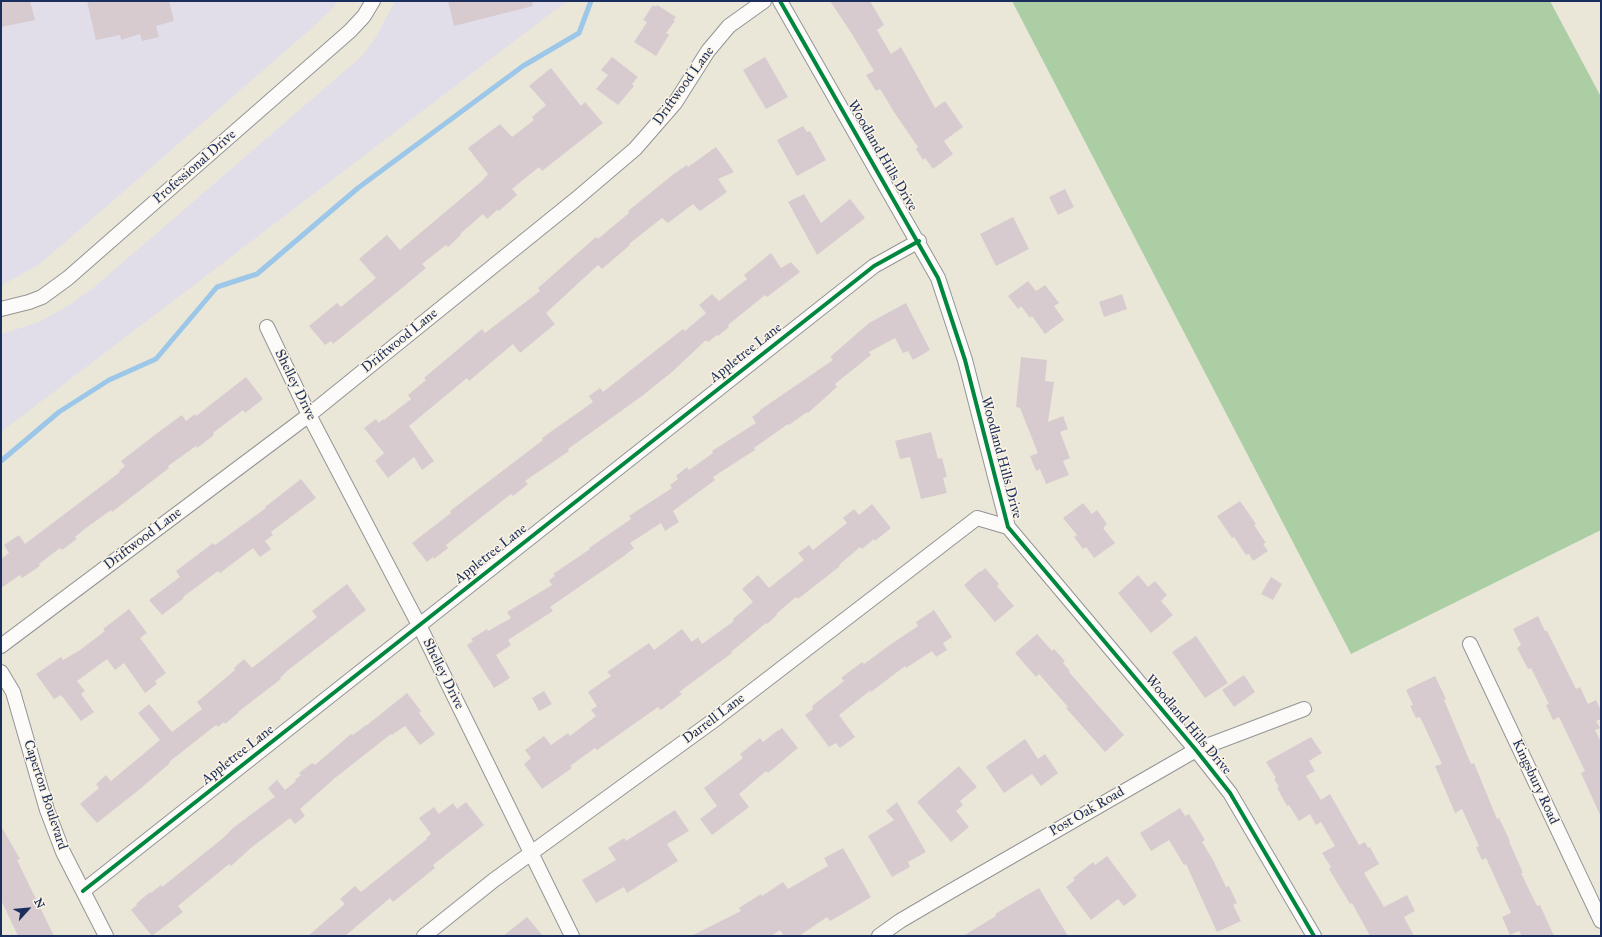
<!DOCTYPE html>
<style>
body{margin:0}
#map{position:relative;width:1602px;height:937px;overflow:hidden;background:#eae7d9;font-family:"IM FELL Great Primer",serif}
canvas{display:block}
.frame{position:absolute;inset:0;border:2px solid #1b2f5e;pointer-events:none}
.north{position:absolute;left:8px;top:889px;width:40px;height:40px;-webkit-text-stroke:3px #fcf5e5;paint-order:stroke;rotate:63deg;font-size:11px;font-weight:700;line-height:16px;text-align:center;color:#1b2f5e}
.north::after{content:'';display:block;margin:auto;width:14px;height:18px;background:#1b2f5e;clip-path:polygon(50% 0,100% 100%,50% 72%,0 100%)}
</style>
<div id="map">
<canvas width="1602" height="937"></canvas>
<div class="frame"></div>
<div class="north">N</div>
</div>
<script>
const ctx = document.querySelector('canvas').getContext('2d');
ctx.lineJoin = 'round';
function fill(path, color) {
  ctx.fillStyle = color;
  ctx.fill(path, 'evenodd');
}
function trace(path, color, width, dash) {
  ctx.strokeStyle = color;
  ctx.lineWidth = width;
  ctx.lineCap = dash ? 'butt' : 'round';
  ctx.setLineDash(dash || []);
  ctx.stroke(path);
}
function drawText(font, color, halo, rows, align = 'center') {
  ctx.font = font + ' "IM FELL Great Primer",serif';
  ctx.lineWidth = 3;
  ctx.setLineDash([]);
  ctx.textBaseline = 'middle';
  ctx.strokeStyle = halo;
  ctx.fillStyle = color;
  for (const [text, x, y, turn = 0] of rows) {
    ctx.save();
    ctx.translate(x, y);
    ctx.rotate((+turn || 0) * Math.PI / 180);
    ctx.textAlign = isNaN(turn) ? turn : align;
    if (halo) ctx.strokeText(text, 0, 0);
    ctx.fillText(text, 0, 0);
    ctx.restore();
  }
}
fill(new Path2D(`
 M1,1H337L334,7L312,28L40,264L1,286Z
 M395,1H567L1,432V334L39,322L69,305L92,289L362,56L376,37Z`), '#e1deea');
fill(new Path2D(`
 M1012,1H1550L1601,97V530L1351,654Z`), '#accea5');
trace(new Path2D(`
 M1,461L59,412L109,380L156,359L217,287L257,274L358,188L523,66L579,33L591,1`), '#9cc7e8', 5);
fill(new Path2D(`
 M1,1H30L35,20L1,27Z
 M87,1H169L174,21L156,26L159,37L142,41L140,34L121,40L120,35L96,40Z
 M448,1H532L533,6L454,26Z
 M830,1H870L884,25L877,30L891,54L901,47L935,108L945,101L963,127L944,141L953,154L933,169L925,158L923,160L916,149L918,147L894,112L880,89L876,91L866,75L874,71L852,34Z
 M653,5L656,7L657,5L676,17L673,20L675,21L666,33L669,35L656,56L634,42L647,22L643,20Z
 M612,57L638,77L632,84L634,86L618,105L596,89L608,75L601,70Z
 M765,57L788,97L766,109L743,70Z
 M551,68L581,106L585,102L603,123L542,171L539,167L512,189L517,195L499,211L497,210L487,219L483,214L460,234L461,235L448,247L446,245L422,264L426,268L407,284L333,344L331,341L325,345L309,326L337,303L341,307L376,278L359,259L387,235L400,250L482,181L488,174L468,148L500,124L512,137L534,120L532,117L546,105L529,86Z
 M803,126L807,132L810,131L826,160L797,176L777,140Z
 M716,147L734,172L718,179L727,192L700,211L693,204L668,223L662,218L629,244L630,245L602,269L598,265L546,313L555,324L520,353L513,344L469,381L467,378L409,426L434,461L422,470L414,457L388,478L375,461L384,453L364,428L376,419L379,423L383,419L384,420L411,399L408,395L426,380L424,378L482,329L485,333L540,291L538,288L596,237L598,239L629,213L628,211L675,173L687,165L688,167Z
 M1065,189L1074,207L1058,215L1049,197Z
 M804,194L821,223L850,199L865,218L817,255L788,202Z
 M1013,217L1029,249L996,266L980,234Z
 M771,253L781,268L791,262L800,272L767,297L765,295L728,325L729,327L718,336L717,335L708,342L706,340L672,372L642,396L568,449L569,451L525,481L528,484L513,496L511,494L446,545L448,548L434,559L433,557L427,562L412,543L451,513L450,511L543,440L542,438L593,402L589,396L600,388L603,392L683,329L685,331L706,313L699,305L712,294L719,301L747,279L744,275Z
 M1028,281L1036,291L1045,285L1059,303L1054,306L1064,320L1045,334L1032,316L1030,318L1021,306L1018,309L1008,296Z
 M1122,294L1127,309L1104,317L1099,302Z
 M906,303L930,350L913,360L908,351L903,353L895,338L869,352L871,355L835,384L837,387L808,413L807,412L789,425L788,424L754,448L755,450L713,477L715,480L673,511L679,522L665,531L661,523L630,543L634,548L624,556L550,607L553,611L508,640L511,645L496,655L510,678L494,688L467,645L473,641L471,639L487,629L488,631L511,618L507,612L552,585L549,580L555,576L553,574L590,549L589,548L631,519L629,516L672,488L670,485L678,479L676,476L687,467L689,470L713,453L712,451L756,423L752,417L760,411V410L833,360L830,357L869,323Z
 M1021,357L1047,360L1045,381L1054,382L1048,422L1063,416L1068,429L1060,432L1070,458L1063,461L1069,475L1046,484L1040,469L1036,471L1030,456L1038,453L1020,408L1016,407Z
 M246,377L263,399L245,413L243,410L213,433L214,435L197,448L196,446L168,466L169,468L112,512L111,510L86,528L75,537L77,539L62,550L60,548L39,564L40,566L22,578L20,575L1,588V559L9,553L4,545L19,535L25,544L120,472L119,471L125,466L121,461L160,431L182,415L186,421L195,414L196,416Z
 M931,432L938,459L942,458L947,477L943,478L947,493L921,499L910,457L900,459L895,441Z
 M301,479L316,498L271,532L273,535L265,541L271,549L260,557L253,548L220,573L218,571L183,597L184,598L162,615L149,600L180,577L176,571L213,543L215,545L266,508L265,507Z
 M1240,501L1256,524L1254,525L1266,543L1263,544L1268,551L1253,561L1249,554L1246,555L1234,537L1232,538L1217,516Z
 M1083,503L1092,514L1097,510L1107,524L1103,528L1115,543L1094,558L1086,547L1083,549L1074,537L1077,535L1063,518Z
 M872,504L891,528L875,541L874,539L862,549L860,547L839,565L840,566L798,599L796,597L776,614L777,615L767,624L766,623L731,652L732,653L679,692L682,694L661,710L658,707L597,750L595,748L570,766L572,768L542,789L524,764L531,758L525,750L544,736L551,745L568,733L570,736L596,716L591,710L597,706L588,692L611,676L607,672L649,643L654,650L682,629L692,642L698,637L702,644L734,621L733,619L753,602L742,589L758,575L769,588L804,560L798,553L809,545L813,550L847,523L843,518L854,509L859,515Z
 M985,568L999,584L997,586L1014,606L995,622L964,585L980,571L981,572Z
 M1138,575L1148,587L1155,581L1167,595L1161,601L1173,615L1151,633L1118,593Z
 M1271,577L1282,584L1273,600L1261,594Z
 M347,584L366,610L287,671L280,678L281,679L238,712H239L225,724L224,722L218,727L216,725L169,762L170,763L140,789L97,823L80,804L99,788L96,784L106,775L111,781L160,740L138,713L149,704L172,732L202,709L197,702L235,670L234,668L244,659L252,668L317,617L312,611Z
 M129,609L147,633L140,638L166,673L155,681L157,684L145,693L124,663L115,670L107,659L77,681L85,691L81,694L94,712L81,721L61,695L54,699L36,674L61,657L63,660L80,650L105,631L103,629Z
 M934,610L952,637L943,643L947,650L936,657L932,651L906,668L905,666L871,692V690L839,715L855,737L840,748L836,743L829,747L805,715L813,709L812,706L844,681L841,678L862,662L864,664L887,647L918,626L916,622Z
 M1538,616L1545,631H1547L1576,689L1580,687L1588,704L1596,700L1601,711V719L1596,721L1600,728L1595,730L1601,742V817L1581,773L1585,771L1559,717L1553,720L1546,705L1549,704L1531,668L1528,669L1517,648L1521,645L1513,629Z
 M1037,634L1052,651L1054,649L1065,661L1063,663L1070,671L1069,672L1124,735L1105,752L1066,708L1068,707L1039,674L1036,677L1015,653Z
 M1196,636L1228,683L1205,698L1172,652Z
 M1244,675L1255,692L1234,707L1222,690Z
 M1435,676L1446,699L1444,700L1471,764L1474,763L1497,819L1499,818L1510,841H1509L1523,873H1521L1537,906L1540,905L1554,936H1522L1519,931L1510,935L1502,917L1511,913L1486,858L1482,860L1476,847L1479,846L1462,809L1455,813L1435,766L1442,764L1420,717L1416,718L1410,706L1413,705L1406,690Z
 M544,691L552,704L539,711L532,698Z
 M407,693L421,711L419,713L435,734L420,745L405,726L392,735L391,734L335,778L300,809L305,816L295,824L290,818L252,847L231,866L229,864L178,906L183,912L152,936L131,910L137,905L136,904L150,892L151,893L161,885L162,887L222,839L233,828L273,798L275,797L268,788L277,780L285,790L296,781L295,780L301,775L299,773L312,763L315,765L351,734L353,735L366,725H367Z
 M782,728L798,748L768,773L766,771L739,794L749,807L712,835L700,819L717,806L704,788L743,758L740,754L760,738L763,742L778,730V731Z
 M1311,737L1322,753L1309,761L1315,771L1306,776L1321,800L1330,794L1359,845L1365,842L1368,848L1370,847L1379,864L1364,873L1384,907L1407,895L1415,911L1404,917L1414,936H1370L1352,903L1350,904L1329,869L1331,867L1322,853L1335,846L1321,822L1316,825L1310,814L1299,821L1289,805L1287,806L1277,788L1279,787L1274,779L1276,778L1266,762Z
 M1025,739L1038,759L1045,754L1058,773L1041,786L1032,774L1004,793L986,767Z
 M959,766L977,787L960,801L963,805L956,811L969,827L951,842L917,802Z
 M466,802L484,825L433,865L435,868L393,902L390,898L345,936H308L345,904L340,899L355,886L361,892L427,839L426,838L431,834L419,818L434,807L439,814L453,803L457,809Z
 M897,802L926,852L908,862L910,867L892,877L868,836L894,820L886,811Z
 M1180,808L1185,816L1189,814L1205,840L1202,842L1213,860L1226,887L1229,886L1237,903L1233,905L1241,921L1217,932L1186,864L1184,865L1169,840L1151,851L1140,833Z
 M675,810L689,831L667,844L678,861L627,893L624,887L596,903L582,880L616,860L608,848L624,838L626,841Z
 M1,826L20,859L17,860L54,936H18L1,900Z
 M843,848L871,897L846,912L830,921L827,917L799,936H784L780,930L771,936H691L741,911L739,908L761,894L762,896L783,882L788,889L828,866L824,858Z
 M1107,856L1137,896L1124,906L1118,899L1091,920L1066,887L1075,880L1073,878L1093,862L1095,865Z
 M1039,888L1068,936H963L996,916L995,914Z
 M527,917L543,936H503Z`), '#d7cbd0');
const minor = new Path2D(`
 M780,1L938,278L965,360L1008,527L1196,750L1230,793L1314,936
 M1,309L29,302L42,297L68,278L350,31L364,16L373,1
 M267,327L309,415L419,625L572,936
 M1470,644L1601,921
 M1,646L309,415L575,200L635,149L675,103L708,51L729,26L764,1
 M1,672L13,692L47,810L63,852L106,936
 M83,891L874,266L919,241
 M424,936L494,880L717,718L977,518L1008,527
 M879,936L900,921L946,894L1196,750L1304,709`);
trace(minor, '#939595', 16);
trace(minor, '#fcfbf9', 14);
trace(new Path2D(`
 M780,1L938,278L965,360L1008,527L1196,750L1230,793L1314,936
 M83,891L874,266L919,241`), '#00873e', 4);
drawText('14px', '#1b2f5e', '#fcf5e5', [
 ["Driftwood Lane",684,86,-54],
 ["Woodland Hills Drive",882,156,60],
 ["Professional Drive",195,167,-41],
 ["Driftwood Lane",400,341,-39],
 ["Appletree Lane",746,353,-38],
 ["Shelley Drive",295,385,64],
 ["Woodland Hills Drive",1001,458,75],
 ["Driftwood Lane",143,539,-37],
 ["Appletree Lane",491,554,-38],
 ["Shelley Drive",443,674,64],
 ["Darrell Lane",714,719,-37],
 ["Woodland Hills Drive",1188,725,50],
 ["Appletree Lane",238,755,-38],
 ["Kingsbury Road",1535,782,65],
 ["Caperton Boulevard",45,795,72],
 ["Post Oak Road",1087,812,-30]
]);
</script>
